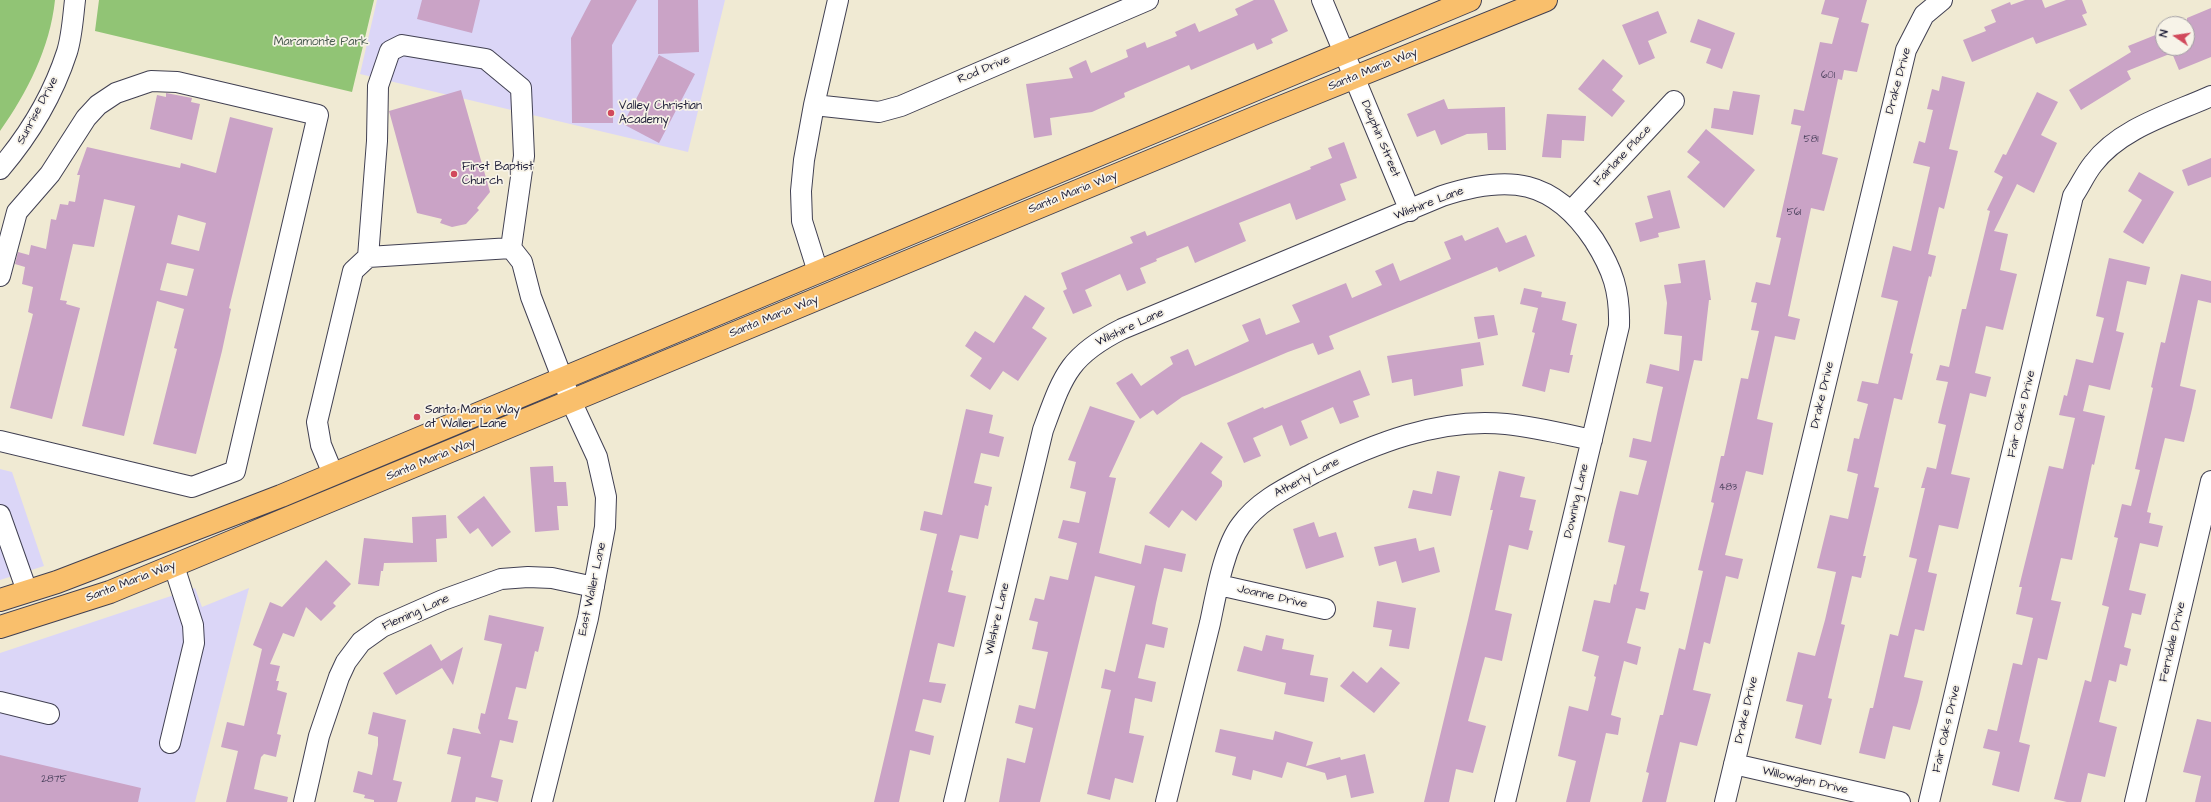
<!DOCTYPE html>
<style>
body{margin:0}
#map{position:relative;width:2211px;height:802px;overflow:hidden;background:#f0ead3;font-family:"Architects Daughter",sans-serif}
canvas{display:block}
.north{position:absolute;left:2155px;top:16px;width:40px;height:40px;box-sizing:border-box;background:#f7f3e8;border:1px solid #a29fa3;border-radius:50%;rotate:283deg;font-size:11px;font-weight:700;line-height:16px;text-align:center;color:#22223b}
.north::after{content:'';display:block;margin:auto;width:14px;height:18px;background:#d1495b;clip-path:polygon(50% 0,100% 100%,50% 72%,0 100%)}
</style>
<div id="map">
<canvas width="2211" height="802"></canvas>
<div class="north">N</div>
</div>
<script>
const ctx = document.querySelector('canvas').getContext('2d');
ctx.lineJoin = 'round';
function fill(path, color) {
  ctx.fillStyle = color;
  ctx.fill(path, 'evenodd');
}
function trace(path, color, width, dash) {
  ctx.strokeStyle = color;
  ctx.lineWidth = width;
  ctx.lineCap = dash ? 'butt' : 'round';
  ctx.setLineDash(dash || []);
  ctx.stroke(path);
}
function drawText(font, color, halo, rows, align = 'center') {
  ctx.font = font + ' "Architects Daughter",sans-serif';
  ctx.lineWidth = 3.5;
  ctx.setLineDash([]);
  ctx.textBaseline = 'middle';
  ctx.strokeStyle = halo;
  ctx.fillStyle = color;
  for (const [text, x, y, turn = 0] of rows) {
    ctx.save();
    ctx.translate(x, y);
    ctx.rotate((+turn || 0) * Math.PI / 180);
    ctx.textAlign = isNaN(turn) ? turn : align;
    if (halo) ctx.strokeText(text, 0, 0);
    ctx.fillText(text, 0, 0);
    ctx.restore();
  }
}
fill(new Path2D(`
 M377,0H725L688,152L360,74Z
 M0,469L12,472L44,566L0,580Z
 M195,588L202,607L249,588L195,802H0V653Z`), '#dbd6f7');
fill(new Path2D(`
 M0,0H55C50,48 27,93 0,131Z
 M99,0H374L352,92L95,31Z`), '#91c475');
fill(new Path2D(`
 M422,0H480L472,33L417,19Z
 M591,0H637L612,45L613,123H572L571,38Z
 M658,0H698L699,52L658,54Z
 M1254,0H1274L1288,31L1271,39L1273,43L1257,50L1254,43L1191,70L1189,65L1124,93L1125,97L1092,112L1050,118L1052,135L1034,138L1026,84L1073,78L1069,68L1086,60L1091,73L1128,57L1126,50L1145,42L1147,48L1177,36L1175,32L1195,23L1199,32L1238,15L1235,9Z
 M1825,0H1867L1861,22L1869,24L1857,72L1844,70L1842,80L1838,79L1822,154L1838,158L1824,211L1811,208L1788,316L1800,319L1795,340L1775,336L1757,419L1773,423L1763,475L1746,471L1725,555L1743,559L1738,579L1726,576L1710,644L1704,642L1693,690L1711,694L1697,746L1680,742L1666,802H1642L1649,773L1646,772L1660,715H1663L1679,648L1685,650L1703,571L1698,570L1714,503L1711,502L1721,456H1724L1741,378L1748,379L1759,331L1751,330L1757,303L1751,302L1756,282L1770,285L1781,238L1776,237L1801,126L1791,124L1794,109L1804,111L1820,42L1832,44L1839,18L1821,14Z
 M2025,0H2042L2045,8L2066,0H2082L2087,13L2082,15L2087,25L2036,44L2033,37L1972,62L1963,40L1986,31L1984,27L1996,22L1991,10L2010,2L2011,5Z
 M2211,8V57L2179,70L2172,53L2127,71L2131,79L2081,110L2069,90L2131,52L2128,46L2163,32V48H2187V24H2182L2187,22V18Z
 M1658,11L1667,33L1648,41L1655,58L1639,65L1622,25Z
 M1698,19L1735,33L1722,69L1706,63L1711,49L1690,42Z
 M659,55L695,74L659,143L623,124Z
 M1603,59L1623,76L1612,90L1625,101L1612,117L1578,89Z
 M1942,76L1965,82L1949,149L1958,151L1944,209L1939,207L1928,254L1936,256L1931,277L1929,276L1910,353L1913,354L1902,400L1894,398L1874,487L1879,488L1863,556H1866L1861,578L1852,576L1841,624L1845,625L1828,698L1832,699L1821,745L1795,738L1803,705L1786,701L1798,652L1815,656L1825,620L1836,572L1817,568L1830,515L1848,519L1858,474L1847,471L1854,438L1859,439L1868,404L1857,401L1862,381L1878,384L1898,301L1881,297L1893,246L1911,251L1930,167L1913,163L1919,141L1925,143L1933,110L1927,109L1932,89L1939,91Z
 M461,90L490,192L477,208L479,210L466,224L452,227L440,223L442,219L417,213L389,111Z
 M1733,91L1760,95L1753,135L1711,128L1714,108L1729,110Z
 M2037,92L2058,102L2041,135L2057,143L2034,193L2017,184L1994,231L2008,234L2000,270L2017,274L2003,330L1986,326L1975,373L1991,377L1986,397L1970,393L1951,474L1970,478L1958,529L1939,525L1928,572L1937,574L1924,631L1915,629L1904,677L1923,681L1918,702L1910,730L1893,726L1885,759L1859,753L1870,708H1873L1890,634L1898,636L1917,559L1909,557L1925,488H1921L1927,467L1936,469L1946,425L1938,423L1948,382L1936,380L1940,365L1949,367L1962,309H1966L1990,211L1987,210L2003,177L1994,172L2003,154L2006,155Z
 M166,93L192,98L191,102L200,104L192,140L150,129L157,95L166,97Z
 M1444,99L1448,109L1505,107L1506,150H1488L1487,133L1467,134L1441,145L1435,130L1417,137L1407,114Z
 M1547,114L1586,116L1584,141L1562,140L1561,158L1542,157Z
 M230,117L273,128L229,308L231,309L222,351L196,454L153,444L177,349L174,348L184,309L157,301L124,436L82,426L135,206L104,199L94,247L73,244L60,300L67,301L66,304L80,308L52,419L10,408L33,314L28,312L33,287L22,284L25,267L15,264L18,252L29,255L31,245L46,249L51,219L56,220L60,204L68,205L69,201L75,202L80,175H77L87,147L180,168L181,163L216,173ZM178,215L206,223L199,251L171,244ZM167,263L194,269L187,296L160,290Z
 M1706,129L1755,170L1724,208L1687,177L1700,162L1687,152Z
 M1344,142L1357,178L1340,184L1346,200L1296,220L1290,203L1239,223L1246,241L1195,263L1188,246L1156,259L1157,261L1140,268L1146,283L1127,291L1120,274L1085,290L1092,306L1073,314L1063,291L1067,289L1061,273L1133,243L1130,237L1145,231L1147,236L1311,169L1310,167L1332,158L1328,148Z
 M2211,158V177L2188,186L2182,170Z
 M2139,172L2174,192L2143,244L2123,232L2142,200L2128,191Z
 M1670,190L1680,228L1658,233L1659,237L1640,242L1635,223L1653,218L1647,196Z
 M1498,227L1506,243L1526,235L1535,256L1499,272L1497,267L1329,336L1334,349L1318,355L1313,343L1288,352L1182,397L1157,415L1153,410L1140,419L1116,383L1132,373L1141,386L1173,364L1170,357L1188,349L1195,366L1249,341L1242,325L1260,318L1266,335L1300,322L1292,305L1346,283L1352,298L1382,285L1375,271L1393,263L1400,281L1451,259L1444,242L1462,235L1465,241Z
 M2109,258L2150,267L2146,285L2127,281L2116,331L2124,333L2110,390L2089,385L2083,411L2105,416L2094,465L2092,464L2072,560L2061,558L2051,600L2061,602L2047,660L2038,658L2019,742L2030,745L2019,792L1992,785L2000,752L1983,748L1988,729L1997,731L2013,663L2022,665L2033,618L2016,614L2022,587H2019L2049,466L2063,469L2075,418L2059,415L2064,395L2067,396L2076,359L2093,363L2104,318L2096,316Z
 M1705,260L1711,300H1709L1702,361L1694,360L1640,591L1649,593L1645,610L1636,608L1627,643L1641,647L1637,665L1624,661L1611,715L1621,718L1618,735L1606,733L1590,802H1566L1576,761L1558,756L1569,706L1588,711L1596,677L1594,676L1599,656L1582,651L1594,600L1610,603L1614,584L1616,585L1625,546L1608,542L1615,511L1620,491L1638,495L1647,461L1629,457L1633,438L1651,442L1658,409L1663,387L1646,383L1650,364L1679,371L1682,336L1664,334L1667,303L1664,285L1681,283L1678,264Z
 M2181,274L2211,281V303L2198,300L2180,386L2196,390L2192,409L2184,442L2165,438L2147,512L2151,513L2149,523L2163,526L2158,547L2140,543L2129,590L2146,594L2141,615L2132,613L2124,647L2131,649L2127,666L2120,664L2116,682L2109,680L2099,722L2117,727L2105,777L2088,773L2081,802H2067L2054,799L2085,680L2091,682L2109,607L2102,605L2118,538L2114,537L2122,504L2131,506L2140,470L2135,469L2153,388L2151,387L2161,342L2165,343Z
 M1524,288L1542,292L1541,297L1566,302L1562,320L1577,324L1570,355H1573L1569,373L1550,369L1545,392L1522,386L1535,333L1532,332L1538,308L1520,304Z
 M1025,295L1045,308L1032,328L1047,338L1018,381L1003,371L990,390L970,376L982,358L965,346L975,331L994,343Z
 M1494,315L1498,335L1478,339L1474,317Z
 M1480,342L1484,365L1461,369L1463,386L1414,396L1412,379L1392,383L1387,356Z
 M1360,370L1370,395L1353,401L1359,417L1340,424L1333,407L1301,421L1308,438L1290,446L1282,425L1253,438L1261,456L1244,463L1227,423L1263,407L1264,409Z
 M1090,406L1135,421L1109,477L1116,478L1099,553L1141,564L1145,545L1186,554L1182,572L1164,568L1156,603L1152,624L1168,628L1164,648L1146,644L1138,678L1156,682L1152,702L1135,698L1129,733L1144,736L1133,783L1115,778L1110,800L1087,794L1111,690L1101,688L1105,669L1115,672L1135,586L1095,576L1040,802H999L1007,758L1025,763L1033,728L1015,723L1019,705L1035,709L1048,652L1032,649L1038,622L1029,620L1035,598L1044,600L1050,576L1068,580L1077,543L1058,538L1063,520L1079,523L1086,492L1070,488L1076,462L1068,460Z
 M966,409L993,415L989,433L1004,437L999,457L981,453L974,483L992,487L988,506L985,505L978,539L960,535L951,570L953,571L948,592L966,596L954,647L938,643L929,682L946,684L941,703L923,699L915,731L934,736L930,755L910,750L899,802H874L937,534L920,530L924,511L942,515Z
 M1201,442L1223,457L1211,473L1222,481V486L1196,521L1182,510L1169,528L1149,513Z
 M553,466L554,482H566L568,506H557L559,530L535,532L530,467Z
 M1437,471L1460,476L1451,516L1408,508L1413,490L1432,494Z
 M1499,471L1525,477L1520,497L1536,500L1529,530L1533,531L1528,550L1509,545L1495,610L1512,614L1502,661L1485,657L1468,721L1486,726L1473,773L1456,769L1449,802H1424L1468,620L1493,510H1490Z
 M484,496L511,532L492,547L478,528L470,534L457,517Z
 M446,515L447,538L436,539L437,562L384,563L383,571H381L379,586L358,584L364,538L413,543L412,517Z
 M1314,522L1319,537L1336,532L1344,557L1306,569L1293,529Z
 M1416,538L1419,551L1434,547L1440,572L1402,583L1396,561L1379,566L1374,547Z
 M326,560L351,584L333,603L336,606L321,621L306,607L294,637L283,633L270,664L280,666L276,681H279L277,690L287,693L277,734L281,735L276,757L264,754L261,757L254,789L288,797L287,802H226L238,751L221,747L227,722L244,726L262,649L253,645L270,602L282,607Z
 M1377,601L1416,608L1409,649L1389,646L1392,630L1373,627Z
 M489,615L544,627L538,652L535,651L526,689L516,687L508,719L518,721L513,743L500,740L491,777L503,780L498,802L476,797L475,802H451L461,757L447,754L453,728L481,734L478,728L481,713L485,714L502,644L484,640Z
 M1266,635L1284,639L1282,649L1314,655L1310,675L1328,678L1324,702L1284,694L1286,683L1237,671L1244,646L1262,651Z
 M431,644L441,661L463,647L453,685L442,668L396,695L383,673Z
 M1381,667L1400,683L1374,713L1340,686L1353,671L1367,683Z
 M373,712L406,720L393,780L402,782L397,802H374V800L364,798L365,795L353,792L358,771L372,775L378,745V737L368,734Z
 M2197,719L2211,722V802H2195L2201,776L2183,772Z
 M1220,729L1273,740L1275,731L1313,742L1306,766L1340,757L1341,760L1365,754L1374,793L1351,798L1346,775L1327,780L1325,773L1287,762L1282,778L1253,770L1251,780L1232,775L1236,757L1215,752Z
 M0,755L141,788L138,802H0Z`), '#caa3c6');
const minor = new Path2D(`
 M1322,0L1410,211
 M814,105L879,112L901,106L1148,0
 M0,169C29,135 53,95 67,52C72,36 73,17 75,0
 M1571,211L1674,101
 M368,257L377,141L378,86L390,51L402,45L486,59L521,88L524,156L511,248
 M818,272L802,221L801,191L804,160L814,105L838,0
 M0,276L17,212L50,174L86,118L98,105L116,93L151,81L177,82L318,115L235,471L192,487L0,441
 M333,474L321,445L317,422L353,271L368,257L511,248L522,262L531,297L571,401L597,457L606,497L605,527L588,618L542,802
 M0,515L27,591
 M1219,585L1325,609
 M0,702L49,714
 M170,743L194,643L193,625L174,566
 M1734,764L1900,802
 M304,802L319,736L339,677L346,662L361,642L382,627L443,600L501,579L528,577L552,578L594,587
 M954,802L1043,430C1063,376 1068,356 1122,329L1442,196C1509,174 1553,179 1594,240C1613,270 1620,291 1619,326L1505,802
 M1166,802C1181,742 1195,683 1210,623C1216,595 1224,547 1241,525C1259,500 1288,487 1314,473C1373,444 1440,417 1506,424C1535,427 1564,434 1592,440
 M1725,802L1906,50L1924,15L1942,0
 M1929,802L2073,196C2080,186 2085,174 2093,164C2120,128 2171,114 2211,96
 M2135,802L2211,481`);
const major = new Path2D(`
 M0,600L57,582L281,496L1470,0
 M0,627L110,592L1266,113L1546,0`);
trace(minor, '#414052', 22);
trace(major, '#414052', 24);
trace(minor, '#fff', 20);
trace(major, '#f9bf6c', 22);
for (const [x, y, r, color] of [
 [611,113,4,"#d1495b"],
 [454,174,4,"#d1495b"],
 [417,417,4,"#d1495b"]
]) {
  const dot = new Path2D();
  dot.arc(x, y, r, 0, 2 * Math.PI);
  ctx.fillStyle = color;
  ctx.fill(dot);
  trace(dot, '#f7f3e8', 1.5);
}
drawText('10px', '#4c425e', null, [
 ["601",1828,76],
 ["581",1811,140],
 ["561",1794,213],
 ["483",1728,488],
 ["2875",54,780]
]);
drawText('12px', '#495b4f', '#f7f3e8', [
 ["Maramonte Park",321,42]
]);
drawText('12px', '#22223b', '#f7f3e8', [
 ["Rod Drive",984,70,-23],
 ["Santa Maria Way",1373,70,-22],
 ["Drake Drive",1899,81,-75],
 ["Sunrise Drive",38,111,-62],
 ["Dauphin Street",1380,139,67],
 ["Fairlane Place",1623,156,-47],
 ["Santa Maria Way",1073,193,-22],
 ["Wilshire Lane",1429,204,-21],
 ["Santa Maria Way",774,317,-22],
 ["Wilshire Lane",1130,328,-25],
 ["Drake Drive",1823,395,-77],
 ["Fair Oaks Drive",2022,414,-77],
 ["Santa Maria Way",431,460,-22],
 ["Atherly Lane",1307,478,-28],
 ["Downing Lane",1577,501,-77],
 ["Santa Maria Way",131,582,-21],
 ["East Waller Lane",593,589,-78],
 ["Joanne Drive",1272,597,13],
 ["Fleming Lane",416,613,-24],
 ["Wilshire Lane",998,619,-77],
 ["Ferndale Drive",2173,642,-77],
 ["Drake Drive",1747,710,-77],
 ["Fair Oaks Drive",1947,729,-77],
 ["Willowglen Drive",1805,781,13]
]);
drawText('12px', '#22223b', '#f7f3e8', [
 ["Valley Christian",619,106],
 ["Academy",619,120],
 ["First Baptist",462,167],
 ["Church",462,181],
 ["Santa Maria Way",425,410],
 ["at Waller Lane",425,424]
], 'left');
</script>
